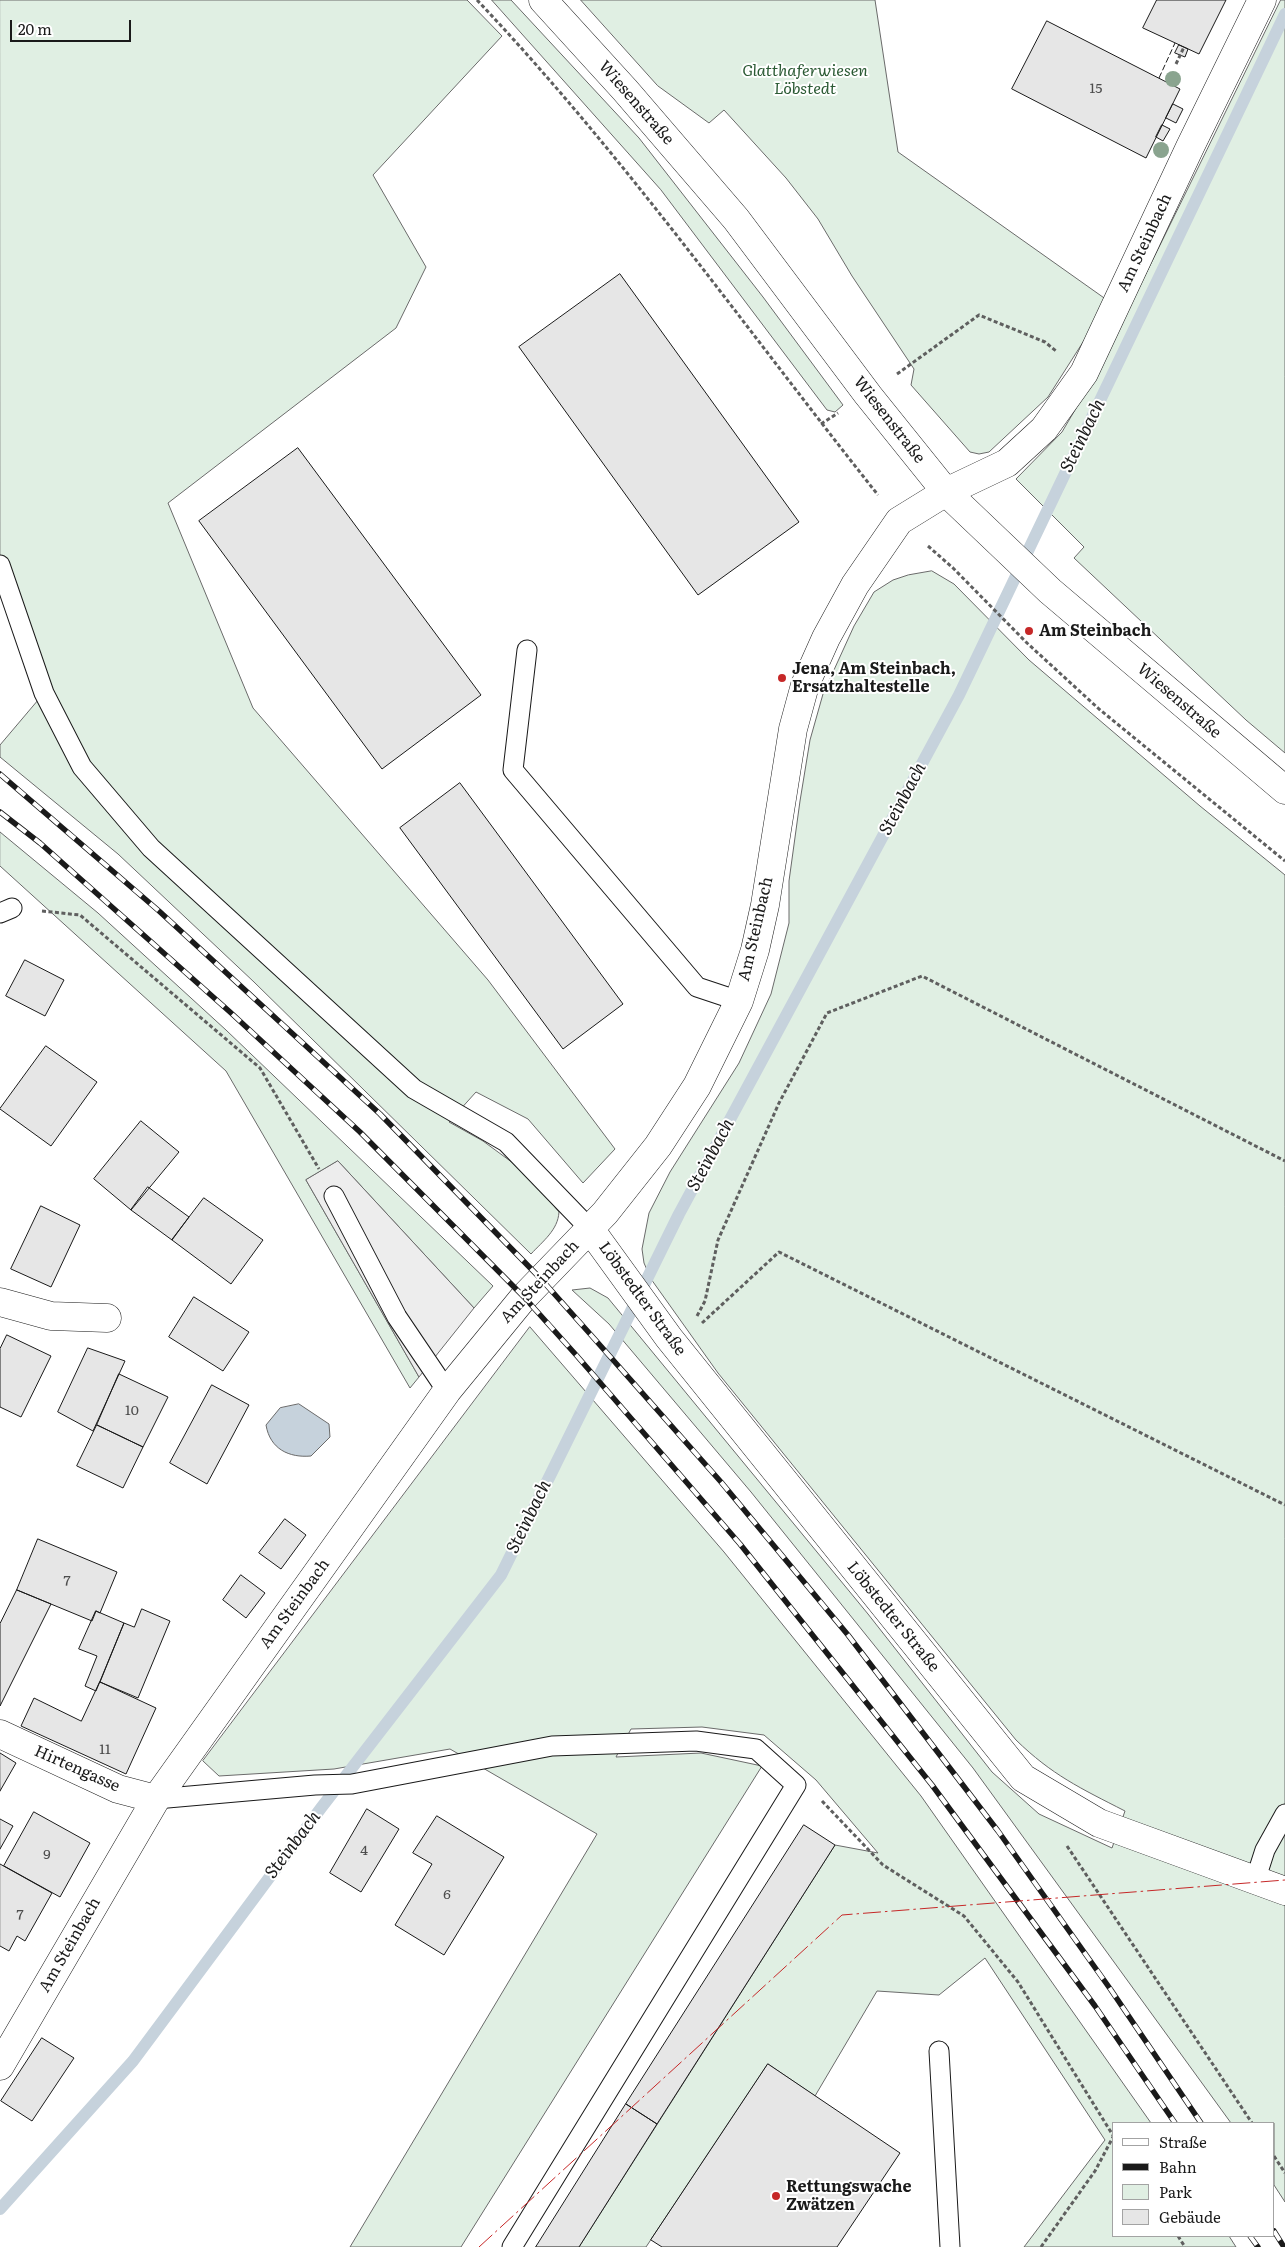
<!DOCTYPE html>
<meta charset="utf-8">
<style>
body{margin:0}
#map{position:relative;width:1285px;height:2247px;overflow:hidden;background:#fff;font-family:Literata,serif}
canvas{display:block}
.legend{position:absolute;left:1112px;top:2122px;width:162px;height:115px;box-sizing:border-box;background:#fff;border:1px solid #a3a3a3;margin:0;padding:6px 9px;list-style:none;font-size:15px;color:#1a1a1a}
.legend li{display:flex;align-items:center;gap:10px;height:25px}
.legend b{width:25px;border:1px solid #a3a3a3}
.scale{position:absolute;left:10px;top:20px;width:121px;height:22px;box-sizing:border-box;border:2px solid #1a1a1a;border-top:0;padding-left:6px;font-size:15px;line-height:18px;white-space:nowrap;color:#1a1a1a;-webkit-text-stroke:4px #fff;paint-order:stroke}
</style>
<div id="map">
<canvas width="1285" height="2247"></canvas>
<ul class="legend">
<li><b style="height:6px;background:#fff"></b>Straße</li>
<li><b style="height:6px;background:#1a1a1a"></b>Bahn</li>
<li><b style="height:14px;background:#e0efe3"></b>Park</li>
<li><b style="height:14px;background:#e6e6e6"></b>Gebäude</li>
</ul>
<div class="scale">20 m</div>
</div>
<script>
const ctx = document.querySelector('canvas').getContext('2d');
ctx.lineJoin = 'round';
function fill(path, color) {
  ctx.fillStyle = color;
  ctx.fill(path, 'evenodd');
}
function trace(path, color, width, dash) {
  ctx.strokeStyle = color;
  ctx.lineWidth = width;
  ctx.lineCap = dash ? 'butt' : 'round';
  ctx.setLineDash(dash || []);
  ctx.stroke(path);
}
function drawText(font, color, halo, rows, align = 'center') {
  ctx.font = font + ' Literata,serif';
  ctx.lineWidth = 4;
  ctx.setLineDash([]);
  ctx.textBaseline = 'middle';
  ctx.strokeStyle = halo;
  ctx.fillStyle = color;
  for (const [text, x, y, turn = 0] of rows) {
    ctx.save();
    ctx.translate(x, y);
    ctx.rotate((+turn || 0) * Math.PI / 180);
    ctx.textAlign = isNaN(turn) ? turn : align;
    if (halo) ctx.strokeText(text, 0, 0);
    ctx.fillText(text, 0, 0);
    ctx.restore();
  }
}
const green = new Path2D(`
 M0,0H467L502,36L373,175L426,267L396,328L168,503L253,708L488,980L615,1149L583,1183L528,1119L476,1092L449,1122L483,1141L528,1174L559,1212C558,1230 543,1241 531,1254L254,982L118,854L0,757V745L44,693L0,565Z
 M492,0H511L639,138L763,297L843,405L835,412L827,410L661,190Z
 M581,0H875L898,152L1107,300L1092,328L1048,397L989,452L979,454L970,452L911,385L914,369L852,276L818,219L786,178L724,110L709,123L658,86Z
 M1281,0H1285V753L1246,720L1074,558L1084,547L1016,479L1062,432L1098,371Z
 M932,571L954,584L1029,660L1200,806L1285,875V2202L1274,2185V2123H1231L973,1768L751,1492L609,1324L572,1290L590,1288L608,1298L868,1614L992,1772L1039,1814L1112,1848L1125,1811C1080,1788 1052,1775 1016,1740L718,1373L651,1279L644,1263L642,1249L649,1213L670,1172L739,1063L771,994L789,923V881L800,801L810,740L823,694L854,626L874,592L893,580L908,575Z
 M0,832L98,913L226,1030L493,1286L474,1308L338,1161L306,1180L419,1377L410,1388L226,1071L0,866Z
 M530,1327L724,1552L921,1796L1151,2123H1114V2236H1229L1236,2247H1024L1105,2140L985,1958L939,1995L877,1991L815,2096L768,2064L646,2247H579L835,1845L878,1853L816,1780L764,1735L702,1727L631,1729L616,1757L701,1753L762,1766L461,2247H350L597,1834L450,1749L334,1769L219,1776L203,1761Z`);
fill(green, '#e0efe3');
trace(green, '#6a6a6a', 1);
const parking = new Path2D(`
 M338,1161L474,1308L419,1377L306,1180Z`);
fill(parking, '#ededed');
trace(parking, '#6a6a6a', 1);
const water = new Path2D(`
 M299,1404L329,1424L330,1437L311,1456C289,1458 270,1449 266,1425L280,1408Z`);
fill(water, '#c6d2dc');
trace(water, '#6a6a6a', 1);
trace(new Path2D(`
 M0,2209L133,2061L321,1808L501,1575L679,1214L959,695L1285,14`), '#c6d2dc', 12);
const building = new Path2D(`
 M1157,0H1226L1199,54L1143,28Z
 M1047,21L1180,89L1146,158L1012,89Z
 M1179,45L1188,49L1185,57L1175,53Z
 M1173,104L1183,109L1176,123L1166,118Z
 M1162,125L1170,129L1163,141L1156,137Z
 M620,274L799,522L698,595L519,347Z
 M298,448L481,695L382,769L199,521Z
 M460,783L623,1004L563,1049L400,828Z
 M25,960L64,980L45,1016L6,996Z
 M46,1046L97,1082L51,1146L0,1109Z
 M141,1121L179,1152L131,1210L94,1179Z
 M148,1187L189,1217L172,1240L131,1210Z
 M204,1198L263,1240L231,1284L172,1240Z
 M41,1206L80,1225L51,1287L11,1269Z
 M194,1297L249,1332L223,1371L169,1337Z
 M7,1335L51,1356L21,1417L0,1407V1349Z
 M88,1348L125,1361L93,1431L58,1412Z
 M119,1374L168,1397L143,1447L97,1425Z
 M212,1385L249,1405L207,1484L170,1463Z
 M97,1425L143,1447L123,1488L77,1466Z
 M285,1519L306,1535L281,1569L259,1553Z
 M38,1539L117,1572L100,1613L96,1611L92,1621L17,1590Z
 M241,1575L265,1593L246,1618L223,1600Z
 M17,1590L51,1604L0,1706V1624Z
 M142,1609L170,1621L138,1698L100,1682L124,1623L134,1627Z
 M96,1611L124,1623L96,1691L85,1686L97,1656L79,1649Z
 M100,1682L156,1708L126,1774L21,1726L34,1698L81,1721Z
 M0,1753L16,1763L0,1791Z
 M367,1809L399,1829L361,1892L330,1873Z
 M34,1812L90,1843L60,1897L4,1866Z
 M437,1816L504,1857L444,1955L395,1925L432,1864L413,1853Z
 M0,1819L13,1826L0,1849Z
 M804,1825L835,1845L657,2124L626,2104Z
 M0,1864L52,1893L25,1941L17,1936L9,1951L0,1946Z
 M42,2038L74,2058L32,2121L1,2101Z
 M768,2064L900,2153L837,2247H662L651,2240Z
 M626,2104L657,2124L579,2247H536Z`);
fill(building, '#e6e6e6');
trace(building, '#1a1a1a', 1);
const lane = new Path2D(`
 M0,565L44,693L82,767L151,848L414,1089L506,1142L590,1229
 M527,650L513,770L697,987L739,1001
 M0,913L12,908
 M334,1196L397,1317L447,1391
 M156,1799L315,1785L352,1784L552,1746L696,1741L756,1749L796,1785L512,2247
 M1255,1881L1265,1850L1285,1814
 M939,2051L950,2247`);
const street = new Path2D(`
 M590,1229L669,1338L1023,1778L1099,1823L1285,1891
 M0,1302L51,1316L107,1318
 M0,1734L118,1789L156,1799
 M0,2066L156,1799L447,1391L524,1297L605,1213L658,1146L697,1086L739,1001L755,950L765,905L793,729L805,685L826,638L855,585L899,521L946,492L1007,463L1044,429L1084,373L1190,147L1262,0`);
const secondary = new Path2D(`
 M543,0L625,90L736,219L868,395L946,492L1050,591L1285,790`);
trace(lane, '#1a1a1a', 21);
trace(street, '#1a1a1a', 29);
trace(secondary, '#1a1a1a', 29);
trace(new Path2D(`
 M477,0C623,154 746,329 878,495
 M1176,64L1184,47
 M897,374L979,315L1045,342L1056,351
 M821,424L838,413
 M928,546L953,568L1027,643L1099,709L1285,861
 M42,911L80,915L260,1068L319,1169
 M697,1316L705,1301L718,1240L779,1103L827,1013L922,976L1285,1161
 M702,1323L779,1252L1285,1505
 M822,1801L883,1865L964,1916L1018,1982L1114,2137
 M1067,1846L1252,2123
 M1274,2156L1285,2173
 M1178,2236L1185,2247
 M1041,2247L1095,2171L1113,2137`), '#5f5f5f', 3, [4, 2.5]);
trace(lane, '#fff', 19);
trace(street, '#fff', 28);
trace(secondary, '#fff', 28);
const rail = new Path2D(`
 M0,774L159,911L380,1114L541,1279L591,1335L721,1482L848,1635L998,1831L1111,1990L1201,2123
 M0,812L40,843L230,1012L360,1132L524,1297L577,1356L740,1544L932,1785L1095,2006L1175,2123
 M1274,2231L1284,2247
 M1250,2236L1258,2247`);
trace(rail, '#1a1a1a', 5.5);
trace(rail, '#fff', 4, [11]);
trace(new Path2D(`
 M1159,78L1175,43`), '#1a1a1a', 1, [6, 2.5]);
trace(new Path2D(`
 M479,2247L842,1915L1285,1880`), '#c62828', 1, [18, 4, 2.5, 4]);
ctx.fillStyle = '#8aa48f';
for (const [x, y] of [
 [1173,79],
 [1161,150]
]) {
  ctx.beginPath();
  ctx.arc(x, y, 8, 0, 2 * Math.PI);
  ctx.fill();
}
for (const [x, y, r, color] of [
 [1029,631,5,"#c62828"],
 [782,678,5,"#c62828"],
 [776,2196,5,"#c62828"]
]) {
  const dot = new Path2D();
  dot.arc(x, y, r, 0, 2 * Math.PI);
  ctx.fillStyle = color;
  ctx.fill(dot);
  trace(dot, '#fff', 2);
}
drawText('14px', '#4d4d4d', null, [
 ["15",1096,89],
 ["10",132,1411],
 ["7",67,1581],
 ["11",105,1750],
 ["4",364,1851],
 ["9",47,1855],
 ["6",447,1895],
 ["7",20,1915]
]);
drawText('italic 16px', '#2b5a34', '#fff', [
 ["Glatthaferwiesen",805,71],
 ["Löbstedt",805,89]
]);
drawText('16px', '#1a1a1a', '#fff', [
 ["Wiesenstraße",636,103,49],
 ["Am Steinbach",1145,243,-65],
 ["Wiesenstraße",889,420,52],
 ["Wiesenstraße",1179,701,41],
 ["Am Steinbach",756,929,-77],
 ["Am Steinbach",540,1282,-47],
 ["Löbstedter Straße",642,1299,54],
 ["Am Steinbach",295,1604,-54],
 ["Löbstedter Straße",893,1617,51],
 ["Hirtengasse",77,1769,24],
 ["Am Steinbach",70,1945,-60]
]);
drawText('bold 16px', '#1a1a1a', '#fff', [
 ["Am Steinbach",1039,631],
 ["Jena, Am Steinbach,",792,669],
 ["Ersatzhaltestelle",792,687],
 ["Rettungswache",786,2187],
 ["Zwätzen",786,2205]
], 'left');
drawText('italic 18px', '#1a1a1a', '#fff', [
 ["Steinbach",1083,436,-64],
 ["Steinbach",903,799,-62],
 ["Steinbach",711,1155,-62],
 ["Steinbach",529,1517,-64],
 ["Steinbach",293,1845,-53]
]);
</script>
